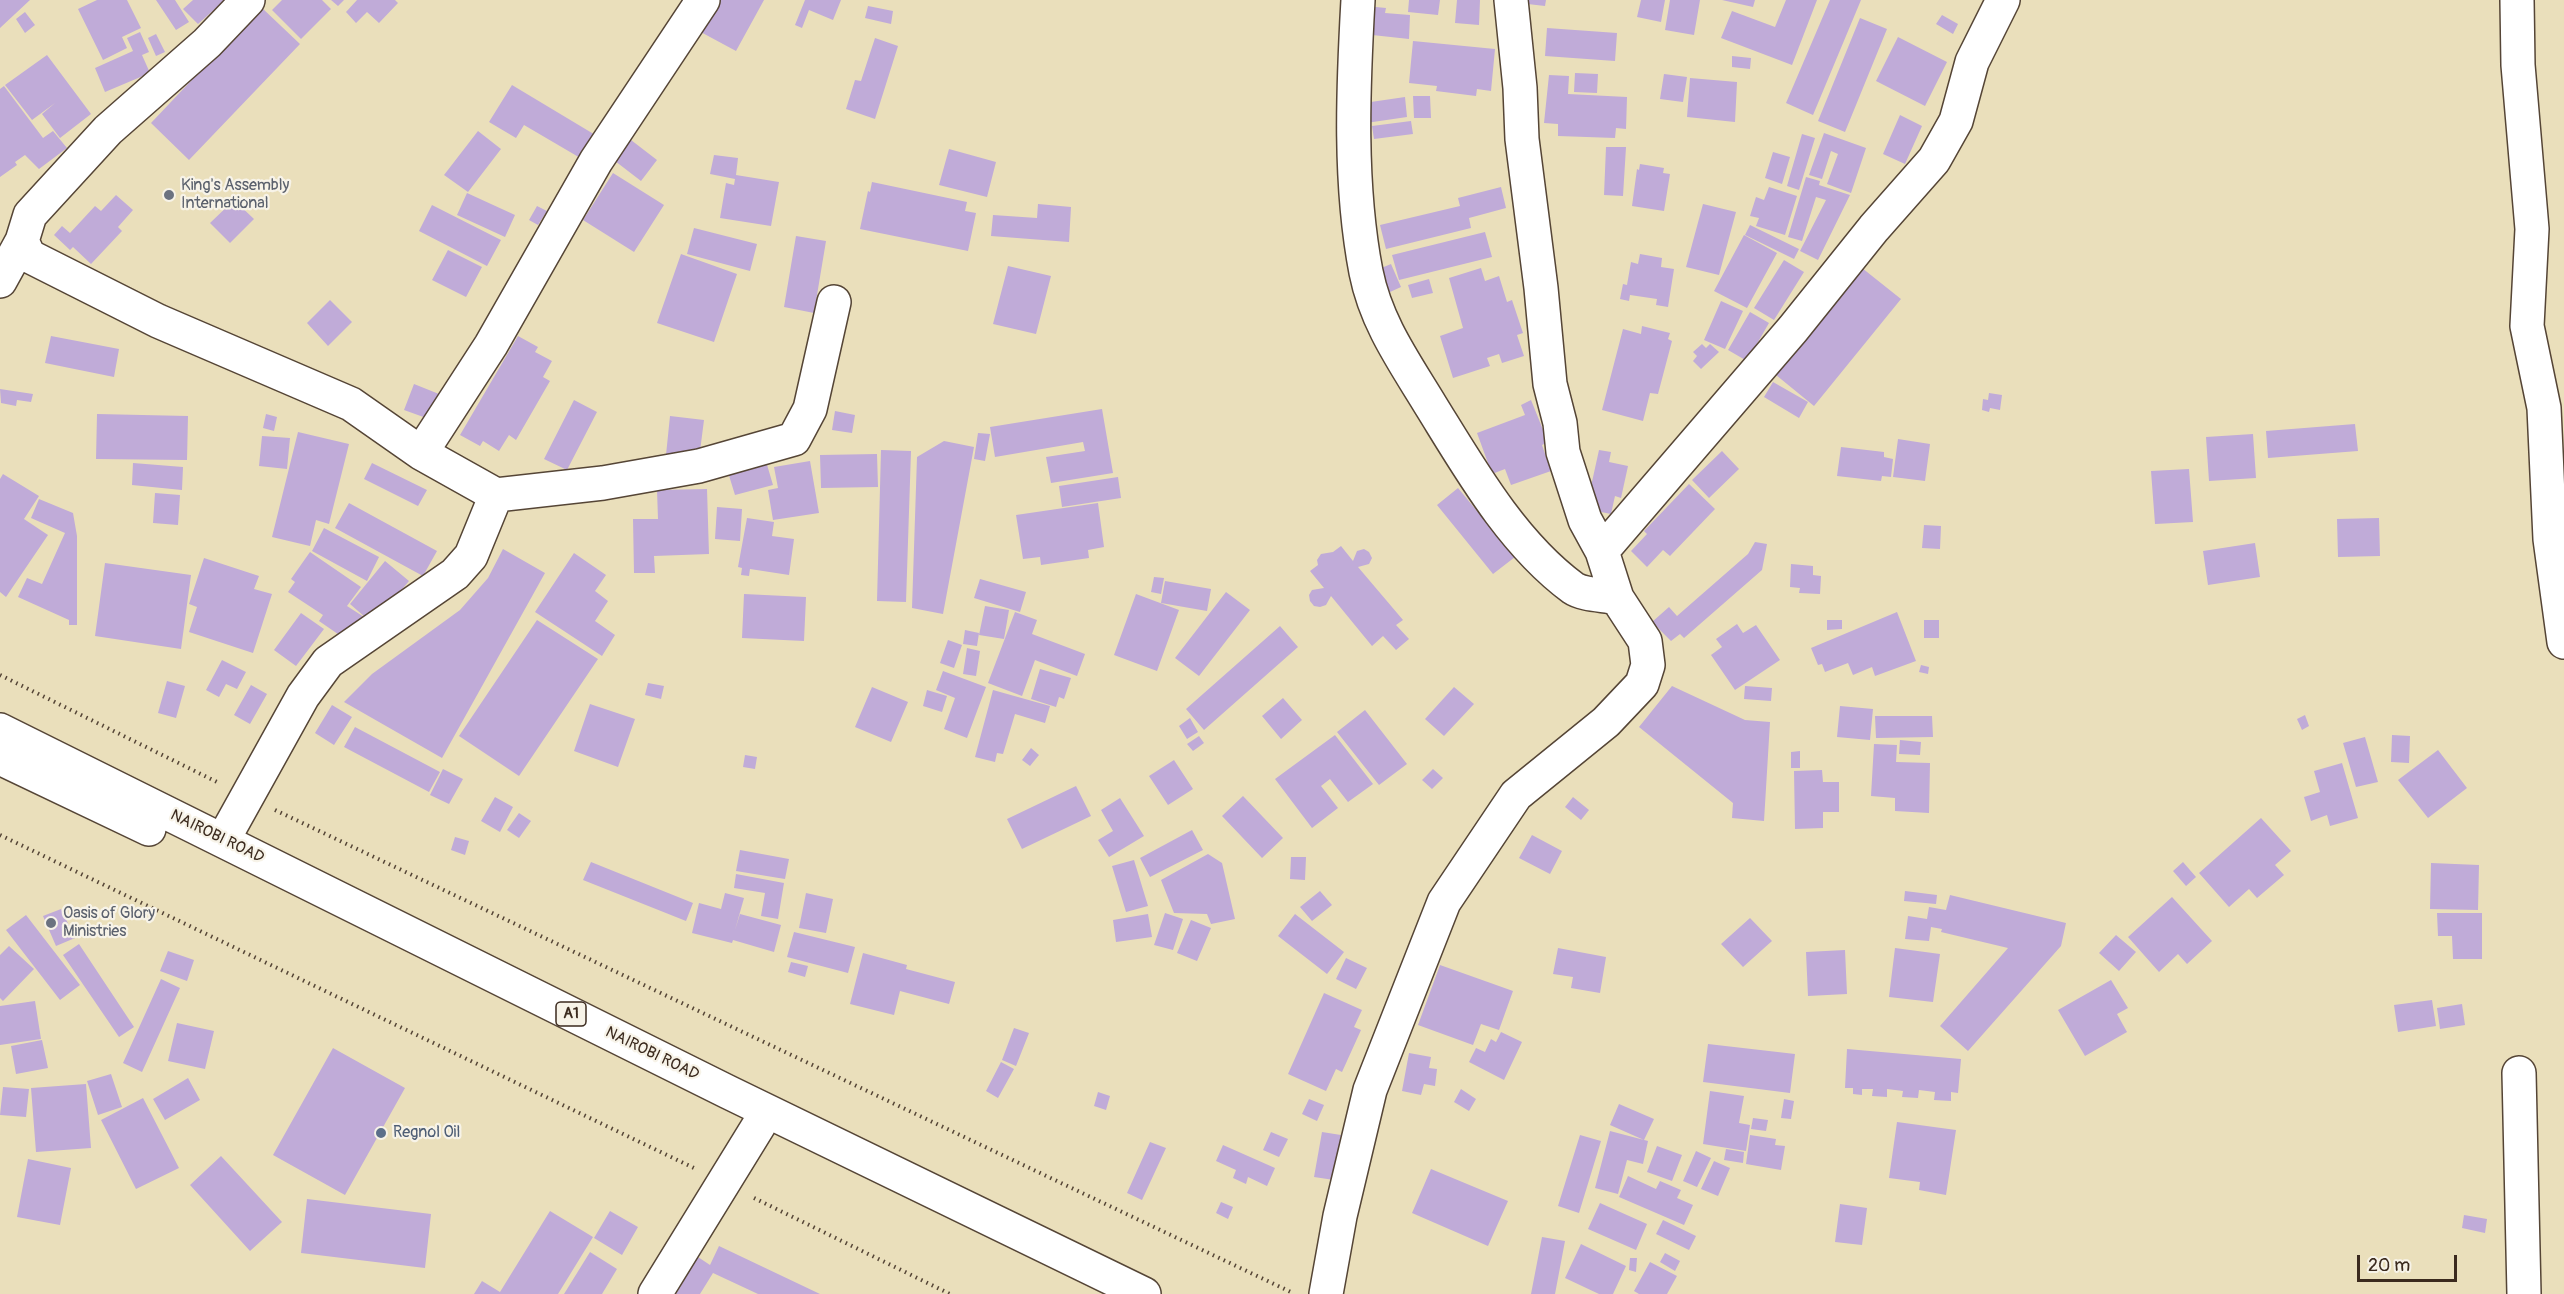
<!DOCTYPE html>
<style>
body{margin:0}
#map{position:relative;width:2564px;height:1294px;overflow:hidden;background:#eadfbb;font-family:Pangolin,sans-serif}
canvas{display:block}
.scale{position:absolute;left:2357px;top:1255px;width:100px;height:27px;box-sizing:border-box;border:3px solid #3b2a1e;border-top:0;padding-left:8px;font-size:18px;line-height:21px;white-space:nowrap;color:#3b2a1e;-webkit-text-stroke:4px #f7f3e8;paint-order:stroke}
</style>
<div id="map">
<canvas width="2564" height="1294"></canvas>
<div class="scale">20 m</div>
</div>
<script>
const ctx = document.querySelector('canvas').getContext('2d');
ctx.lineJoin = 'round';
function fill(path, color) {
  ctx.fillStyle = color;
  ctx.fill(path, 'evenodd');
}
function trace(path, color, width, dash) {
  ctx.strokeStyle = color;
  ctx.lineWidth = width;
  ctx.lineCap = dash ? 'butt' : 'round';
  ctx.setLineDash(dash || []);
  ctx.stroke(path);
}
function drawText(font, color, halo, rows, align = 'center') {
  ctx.font = font + ' Pangolin,sans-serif';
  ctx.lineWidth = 4.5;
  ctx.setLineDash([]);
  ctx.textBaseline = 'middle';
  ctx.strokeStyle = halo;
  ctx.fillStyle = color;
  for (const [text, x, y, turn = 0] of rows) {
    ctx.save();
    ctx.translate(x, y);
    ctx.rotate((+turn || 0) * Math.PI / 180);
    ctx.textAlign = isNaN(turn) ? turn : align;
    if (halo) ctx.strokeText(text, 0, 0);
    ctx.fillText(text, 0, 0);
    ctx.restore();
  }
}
fill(new Path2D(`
 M0,0H30L0,28Z
 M97,0H127L141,28L122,37L127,48L103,60L78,9Z
 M156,0H175L189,22L176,30Z
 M193,0H225L198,24L183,9Z
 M282,0H322L331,9L301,39L272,10Z
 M331,0H344L338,6Z
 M357,0H395L398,3L379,23L367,12L356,23L346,12Z
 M713,0H764L736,51L697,30Z
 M805,0H841L833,20L809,10L802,28L795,25Z
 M1409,0H1440L1438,15L1408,12Z
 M1457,0H1480L1479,25L1455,23Z
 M1519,0H1546L1545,6L1519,3Z
 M1641,0H1665L1661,22L1637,17Z
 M1670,0H1700L1694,35L1665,30Z
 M1722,0H1755L1753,7Z
 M1786,0H1817L1792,65L1721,38L1732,11L1775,27Z
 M1830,0H1861L1813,115L1786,103Z
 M868,6L893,11L891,24L865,18Z
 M1366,6L1386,8L1385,13L1410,15L1409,39L1363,34Z
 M261,7L300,44L189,160L151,123Z
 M25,12L35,25L25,33L16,19Z
 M1942,15L1958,24L1953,34L1936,24Z
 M1860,18L1887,29L1845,132L1818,121Z
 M1547,28L1617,33L1615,61L1545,56Z
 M140,32L149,52L142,55L150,73L105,92L95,68L133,51L127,38Z
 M156,34L165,52L156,56L148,38Z
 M1898,37L1947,62L1925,106L1876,81Z
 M875,38L898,46L875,119L846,109L855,80L861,81Z
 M1413,41L1495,49L1491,91L1477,89L1476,96L1436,91L1437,86L1409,83Z
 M47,55L91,114L60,138L42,114L55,103L32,120L5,85Z
 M1732,56L1751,58L1750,69L1732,67Z
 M1575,73L1598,74L1597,93L1574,92Z
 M1664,74L1687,77L1683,102L1660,99Z
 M1549,75L1569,76L1568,94L1627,97L1626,129L1616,128L1615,138L1558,136V124L1544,123Z
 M1690,78L1737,82L1735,122L1687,117Z
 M512,85L597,136L582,159L524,125L516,138L489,122Z
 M4,86L43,138L53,131L67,148L39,169L25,155L15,162L17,165L0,177V89Z
 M1413,96H1430L1431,118H1414Z
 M1405,97L1407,117L1366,123L1364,103Z
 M1900,115L1922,126L1905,164L1883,154Z
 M1411,121L1413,134L1374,139L1372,126Z
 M478,131L501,149L468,192L444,175Z
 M1824,133L1866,148L1851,193L1827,184L1838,154L1831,151L1822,179L1809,175Z
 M1802,134L1815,138L1799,190L1787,186Z
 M631,140L657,160L641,181L615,161Z
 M1606,147H1626L1623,196L1604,195Z
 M949,149L996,162L987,197L939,185Z
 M1773,152L1790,157L1782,184L1765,178Z
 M714,155L738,158L736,175L779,182L771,226L720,218L726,183L734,185L735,179L710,174Z
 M1640,164L1664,168L1663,173L1670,174L1664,211L1632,206L1637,169L1639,170Z
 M613,173L664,205L634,252L583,220Z
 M1806,177L1820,181L1819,185L1850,195L1818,260L1800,251L1826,200L1816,197L1802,241L1788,237Z
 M872,182L967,202L965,211L976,213L968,251L860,229L868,191L870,192Z
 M1501,187L1506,208L1469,218L1471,228L1386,249L1380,225L1460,206L1458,198Z
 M1769,187L1797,196L1785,235L1756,226L1759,218L1750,216L1756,197L1764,200Z
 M467,193L515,215L505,237L457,215Z
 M116,195L133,210L118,227L122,231L91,264L73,247L70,250L54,235L62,226L70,233L95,206L101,211Z
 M234,200L254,219L230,243L210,223Z
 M1038,204L1071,207L1069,242L991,236L993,215L1037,218Z
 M1703,204L1736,212L1719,275L1686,267Z
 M432,205L501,240L487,266L419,231Z
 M537,206L547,211L538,225L529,220Z
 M1750,225L1799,249L1794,259L1745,235Z
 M694,228L757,244L750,271L687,254Z
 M1485,232L1492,257L1399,280L1392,255Z
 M1744,235L1777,253L1747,308L1714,291Z
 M796,236L826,241L814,313L784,307Z
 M448,250L482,267L466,297L432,280Z
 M681,254L737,274L714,342L657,323Z
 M1640,254L1662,258L1661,267L1674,269L1668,307L1656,305L1657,299L1630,295L1629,301L1620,299L1623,284L1627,285L1631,262L1638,264Z
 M1784,260L1804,272L1774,320L1754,308Z
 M1391,264L1401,287L1390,292L1379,269Z
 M1008,266L1051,276L1036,334L993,324Z
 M1481,268L1485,281L1499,276L1507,302L1512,300L1523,333L1517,335L1524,356L1502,363L1499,354L1487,358L1490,366L1453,378L1440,336L1463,328L1449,278Z
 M1862,268L1901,299L1814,406L1776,375Z
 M1429,279L1433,293L1412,298L1408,285Z
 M330,300L352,322L328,346L307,323Z
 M1721,301L1743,311L1725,349L1704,340Z
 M1750,312L1769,323L1747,361L1728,350Z
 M1642,326L1670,333L1668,339L1672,341L1658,394L1650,393L1643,421L1602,410L1623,329L1641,334Z
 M51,336L119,349L114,377L45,363Z
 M518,336L538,347L535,352L552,361L543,377L550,381L516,440L509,435L499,451L483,441L480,446L460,435Z
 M1702,344L1706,348L1710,344L1719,352L1701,369L1693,361L1697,356L1693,352Z
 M1773,382L1808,402L1799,418L1764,397Z
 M414,384L439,394L429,419L404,410Z
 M0,389L33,394L31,402L17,400L16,406L1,403Z
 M1989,393L2002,395L2000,410L1990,408L1989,412L1982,410L1983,399L1988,400Z
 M574,400L597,412L567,470L544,459Z
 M1531,400L1548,442L1542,445L1551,471L1511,485L1505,469L1492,474L1477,433L1525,415L1521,405Z
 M1102,409L1113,473L1051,483L1046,457L1085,451L1083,442L995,457L990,427Z
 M835,411L855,415L852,433L832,430Z
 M97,414L188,416L187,460L96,459Z
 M266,414L277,417L274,431L263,428Z
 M670,416L704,420L699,459L666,455Z
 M2355,424L2358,451L2268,458L2266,431Z
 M298,432L349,444L329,524L316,520L310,546L272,537Z
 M978,433L990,434L985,461L974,459Z
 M2253,434L2256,478L2209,481L2206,437Z
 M262,436L290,438L287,469L259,466Z
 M1898,439L1930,444L1925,481L1893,477Z
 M944,441L974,447L943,614L912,608L917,457Z
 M1841,447L1884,452V457L1893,459L1891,477L1882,476L1881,481L1837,476Z
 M881,450L911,451L906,602L877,601Z
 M1599,450L1611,452L1609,462L1628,466L1621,498L1615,496L1611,514L1586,509Z
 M1722,451L1739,469L1709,498L1692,480Z
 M877,454L878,487L821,488L820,455Z
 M765,458L773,485L735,495L727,469Z
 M810,461L819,513L773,520L768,490L778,488L774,467Z
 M133,463L183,467L182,490L132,485Z
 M372,463L427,490L418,506L364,479Z
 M2189,469L2193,522L2155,524L2151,471Z
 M3,474L39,496L24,519L48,535L6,597L0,592V479Z
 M1118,477L1121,498L1062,507L1059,486Z
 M1689,484L1715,509L1670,556L1663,550L1647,567L1631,551L1647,534L1644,531Z
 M1458,488L1515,557L1493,574L1437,505Z
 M707,489L709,554L654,556L655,573H634L633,519H658L657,490Z
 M155,493L180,495L178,525L153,523Z
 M39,499L73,513L77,536V625H69V620L18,597L27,578L42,584L65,533L31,518Z
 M349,503L437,551L423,576L335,528Z
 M1098,503L1104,547L1088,550L1089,558L1041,565L1040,557L1023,559L1016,515Z
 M717,507L742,509L740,541L715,539Z
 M747,518L774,522L772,536L794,539L789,575L750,569L749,576L741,575L742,568L738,567Z
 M2379,518L2380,556L2338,557L2337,519Z
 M1924,525L1941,526L1940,549L1922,548Z
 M324,528L379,557L367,581L312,551Z
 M1755,542L1767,544L1762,570L1684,638L1680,634L1671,641L1652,622L1669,607L1677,616L1748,554Z
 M2255,543L2260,577L2208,585L2203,551Z
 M1341,546L1353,561L1357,551L1364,549L1369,552L1372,558L1369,564L1358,567L1403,620L1396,625L1409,639L1396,650L1383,636L1372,646L1331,596L1326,605L1320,607L1314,606L1310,601L1309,595L1312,590L1324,588L1310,571L1318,565L1317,560L1321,554L1333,552Z
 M503,549L545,573L442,758L344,702L372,674L460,610L488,578Z
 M310,552L361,587L347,606L364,617L348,641L319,621L323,615L288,592L295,582L291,579Z
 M574,553L606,575L595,591L608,601L595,621L615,635L602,656L535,612Z
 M204,558L259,576L254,589L272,594L253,653L189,632L197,607L189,604Z
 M385,561L409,581L373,624L350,604Z
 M105,563L191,575L181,649L95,636Z
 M1791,564L1813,566V575L1821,576L1820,594L1799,593L1800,588L1790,587Z
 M1154,577L1164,578L1161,594L1151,592Z
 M980,579L1026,592L1020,612L974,598Z
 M1165,581L1211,589L1207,611L1161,603Z
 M1226,592L1250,610L1199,676L1175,658Z
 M744,594L806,597L804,641L742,638Z
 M1136,594L1179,610L1157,671L1114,655Z
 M985,606L1009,610L1004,639L979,635Z
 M1015,612L1037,620L1032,634L1085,654L1077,676L1035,660L1022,696L988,683Z
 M1897,612L1916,661L1875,676L1872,667L1853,675L1848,663L1825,672L1822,664L1818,665L1811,648Z
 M301,613L324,629L296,666L274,650Z
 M537,620L598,659L519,776L459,736Z
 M1827,620H1842V629L1827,630Z
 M1924,620H1939V638H1924Z
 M1737,624L1743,633L1756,625L1780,660L1735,690L1711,655L1722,647L1716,639Z
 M1280,626L1298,647L1204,730L1186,709Z
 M965,630L979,633L977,646L963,644Z
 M948,640L962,645L954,668L940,663Z
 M967,648L980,651L976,676L963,674Z
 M222,660L246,672L237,689L226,684L219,697L206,690Z
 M1921,665L1929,667L1928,674L1919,672Z
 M1040,669L1071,678L1064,699L1059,697L1056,707L1031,699Z
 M943,671L986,687L967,738L944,729L955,698L936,690Z
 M167,681L185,686L176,718L158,713Z
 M648,683L664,686L661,699L645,695Z
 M251,685L267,694L250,724L234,715Z
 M1672,686L1745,720L1770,722L1764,821L1732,818L1733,803L1639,727Z
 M1745,686L1772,688L1771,701L1744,699Z
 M872,687L908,702L891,742L855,727Z
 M1454,687L1474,704L1444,736L1425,719Z
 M927,690L947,696L942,712L923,706Z
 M993,690L1050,706L1045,723L1015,714L1003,754L997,753L995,762L975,757Z
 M1283,698L1302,720L1281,739L1262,716Z
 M590,704L635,719L618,767L574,751Z
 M332,705L352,717L334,745L315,733Z
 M1840,706L1873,709L1870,740L1837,737Z
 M1365,710L1407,764L1379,785L1337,732Z
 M2305,715L2309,726L2302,730L2297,719Z
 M1875,716H1932L1933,737L1876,738Z
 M1190,718L1198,732L1187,739L1179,726Z
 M355,727L440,772L429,792L344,747Z
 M1335,735L1373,784L1348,802L1330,779L1321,786L1338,808L1312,828L1275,779Z
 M2392,735L2410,736L2409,763L2391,762Z
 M1199,736L1204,743L1193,751L1187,744Z
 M2365,737L2378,782L2356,787L2343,743Z
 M1900,740L1921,742L1920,755L1899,754Z
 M1874,744L1897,745L1896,762L1930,763L1929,813L1895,811V798L1871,796Z
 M1031,748L1039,755L1030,766L1022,760Z
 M2438,750L2467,788L2428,818L2398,780Z
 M1800,751V768H1791V752Z
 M745,755L757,757L755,769L743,767Z
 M1174,760L1193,789L1168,805L1149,776Z
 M2342,763L2358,818L2330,826L2327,815L2311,821L2304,797L2320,792L2314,771Z
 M443,769L463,779L449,804L430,795Z
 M1433,769L1443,778L1432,789L1422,780Z
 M1822,770L1823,782H1839V812H1823V828L1795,829L1794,771Z
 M1076,786L1091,816L1022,849L1007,819Z
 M1243,796L1283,838L1262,858L1222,816Z
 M495,797L513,807L500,832L481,821Z
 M1573,797L1589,810L1581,820L1565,807Z
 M1120,798L1144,836L1109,857L1098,840L1113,831L1101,810Z
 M519,813L531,821L519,838L507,830Z
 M2261,818L2291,851L2275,865L2284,875L2257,898L2249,889L2229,907L2199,873Z
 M1192,830L1203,850L1150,877L1140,858Z
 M1532,835L1562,851L1550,874L1519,858Z
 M455,837L469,841L465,855L451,850Z
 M740,850L789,859L785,879L736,871Z
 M1208,854L1222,863L1235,919L1211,924L1207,914L1174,913L1161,880Z
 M1291,857H1306L1305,880L1290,879Z
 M1134,860L1148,906L1126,912L1112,866Z
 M591,862L693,903L686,921L583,880Z
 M2183,862L2196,877L2186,886L2173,871Z
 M2431,863L2479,865L2478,910L2430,909Z
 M736,874L784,883L778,919L761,916L765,893L734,888Z
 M1320,891L1332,905L1312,921L1300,907Z
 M1905,891L1937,895L1936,904L1904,901Z
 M725,893L744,898L735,930L740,914L781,925L774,952L733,940L732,943L692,933L699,903L721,909Z
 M806,893L833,899L826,933L799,928Z
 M1950,895L2066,923L2061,946L1968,1051L1940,1026L2008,948L1941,932L1942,929L1931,927L1929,941L1905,939L1908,916L1927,919L1929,907L1946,910Z
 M2172,897L2212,941L2187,964L2178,954L2159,972L2128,937Z
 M61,909L75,938L56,946L43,916Z
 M1165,913L1183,919L1173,950L1154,945Z
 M2437,913H2482V959H2453L2452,936H2438Z
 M1148,914L1152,937L1116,942L1113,920Z
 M1295,914L1344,952L1327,974L1278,936Z
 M26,915L80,985L60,1000L6,930Z
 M1750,918L1772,941L1743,967L1721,944Z
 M1191,920L1211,928L1197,961L1177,953Z
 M794,932L855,947L848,973L787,957Z
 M2116,935L2136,952L2119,971L2099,953Z
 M79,944L134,1027L119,1037L63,955Z
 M9,946L34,969L3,1001L0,998V955Z
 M1558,948L1606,957L1600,993L1571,988L1573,977L1553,974Z
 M1895,948L1940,954L1933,1002L1889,997Z
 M1845,950L1847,994L1808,996L1806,952Z
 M168,951L194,960L187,981L160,971Z
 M863,953L907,965L906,969L955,982L949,1004L900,991L894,1015L850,1004Z
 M1346,958L1367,968L1356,989L1336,979Z
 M791,962L808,966L805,977L788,972Z
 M1440,965L1513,991L1499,1030L1481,1024L1473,1045L1418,1025Z
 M161,979L180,988L142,1072L123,1063Z
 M2111,980L2128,1008L2117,1014L2127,1032L2085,1056L2058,1010Z
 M1324,993L1362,1010L1354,1027L1361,1030L1342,1072L1336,1069L1326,1091L1288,1074Z
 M2432,1000L2436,1026L2398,1032L2394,1005Z
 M35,1001L41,1039L0,1045V1006Z
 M2462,1004L2465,1025L2440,1029L2437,1008Z
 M177,1023L214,1031L205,1069L168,1061Z
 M1014,1028L1029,1033L1016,1066L1002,1060Z
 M1501,1032L1522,1042L1504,1080L1469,1062L1476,1048L1485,1052L1491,1039L1496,1042Z
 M42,1040L48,1068L16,1074L11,1046Z
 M1708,1044L1795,1054L1790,1093L1703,1082Z
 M333,1048L405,1088L345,1195L273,1155Z
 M1847,1049L1961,1059L1958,1093L1951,1092V1101L1934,1100L1935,1092L1919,1090L1918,1098L1902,1097L1903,1091L1887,1089V1097L1872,1096L1873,1089H1862V1095L1853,1094V1088H1845Z
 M1409,1053L1431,1057L1429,1068L1437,1069L1435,1086L1424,1084L1421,1095L1402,1091Z
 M1001,1062L1014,1069L998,1098L986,1091Z
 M111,1074L122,1107L98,1115L87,1081Z
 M188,1078L200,1100L165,1120L153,1099Z
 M86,1084L91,1148L36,1152L31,1088Z
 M3,1087L29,1089L26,1117L0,1115Z
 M1461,1089L1476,1099L1469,1111L1454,1102Z
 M1710,1091L1744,1096L1739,1123L1750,1125L1746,1151L1703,1144Z
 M1098,1092L1110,1096L1106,1110L1094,1106Z
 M143,1098L179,1168L136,1189L101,1120Z
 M1309,1099L1324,1105L1317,1121L1302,1114Z
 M1784,1099L1794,1101L1791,1119L1781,1118Z
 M1619,1104L1654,1119L1644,1140L1610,1125Z
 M1753,1118L1768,1120L1766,1131L1751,1129Z
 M1897,1122L1956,1130L1946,1195L1919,1190L1920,1182L1889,1178Z
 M1610,1131L1648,1141L1643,1164L1627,1160L1618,1194L1595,1188Z
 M1271,1132L1288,1139L1279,1157L1263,1150Z
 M1322,1132L1341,1135L1334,1180L1314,1177Z
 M1580,1135L1601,1141L1579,1213L1558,1206Z
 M1750,1135L1776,1139L1775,1145L1785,1146L1781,1170L1746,1164Z
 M1150,1142L1166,1148L1142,1200L1127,1193Z
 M1223,1145L1275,1168L1267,1186L1248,1177L1246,1184L1233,1178L1236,1170L1216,1161Z
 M1657,1146L1682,1155L1672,1181L1647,1172Z
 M1726,1149L1744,1152L1743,1163L1724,1160Z
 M1696,1151L1711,1158L1697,1187L1683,1181Z
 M221,1156L282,1222L250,1251L190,1185Z
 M28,1159L71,1168L60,1225L17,1217Z
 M1714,1161L1730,1168L1718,1196L1701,1189Z
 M1431,1169L1508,1201L1488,1246L1412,1213Z
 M1628,1176L1656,1189L1660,1181L1681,1190L1677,1198L1693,1205L1684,1225L1619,1197Z
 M307,1199L431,1214L425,1268L301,1253Z
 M1221,1202L1233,1207L1228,1219L1216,1213Z
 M1600,1203L1647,1224L1636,1250L1588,1229Z
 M1840,1204L1867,1208L1862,1245L1835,1242Z
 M550,1211L593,1237L558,1294H474L482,1281L500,1292Z
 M610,1211L638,1227L622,1255L594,1238Z
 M2464,1215L2487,1219L2485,1233L2462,1228Z
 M1663,1220L1696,1236L1689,1250L1656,1234Z
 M1542,1237L1565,1241L1555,1294H1531Z
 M1581,1244L1626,1266L1613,1294H1599L1565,1278Z
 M719,1246L820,1294H758L713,1273L700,1294H676L698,1257L710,1265Z
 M590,1252L617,1269L602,1294H564Z
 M1665,1253L1680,1261L1675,1271L1660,1262Z
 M1630,1258H1637L1636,1272L1629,1270Z
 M1650,1262L1677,1276L1667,1294H1639L1634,1291Z`), '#c0abd8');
const minor = new Path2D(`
 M248,0L207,43L108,130L30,215L22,241L29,256L158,321L351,404L421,453L496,495L603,483L699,466L794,439L810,409L834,302
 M1358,0C1353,89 1349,184 1366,272C1376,323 1405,363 1431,406C1470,469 1512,543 1573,588C1583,595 1605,595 1617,598
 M1511,0L1520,88L1522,139L1541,288L1550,384L1560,423L1563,452L1585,520L1602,551
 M2517,0L2518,65L2532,229L2527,326L2544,408L2550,539L2564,642
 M0,281L22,241
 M421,453L491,345L596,161L703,0
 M223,840L303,696L328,662L455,574L471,556L496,495
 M2519,1073L2524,1294
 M655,1294L759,1125
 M1326,1294L1340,1216L1370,1090L1444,902L1516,795L1606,722L1642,684L1648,665L1645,641L1617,598L1602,551L1793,329L1874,228L1934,160L1956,121L1972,62L2003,0`);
const trunk = new Path2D(`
 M0,730L728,1092L1144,1294
 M0,758L149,829`);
trace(minor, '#554536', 36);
trace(trunk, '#554536', 36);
trace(new Path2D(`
 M0,675L217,782
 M275,810L1293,1293
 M0,835L694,1168
 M754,1198L950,1294`), '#554536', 4, [1.5, 4.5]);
trace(minor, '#fff', 33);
trace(trunk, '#fff', 33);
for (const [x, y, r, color] of [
 [169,195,6,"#6b7280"],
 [51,923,6,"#6b7280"],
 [381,1133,6,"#5c6f8a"]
]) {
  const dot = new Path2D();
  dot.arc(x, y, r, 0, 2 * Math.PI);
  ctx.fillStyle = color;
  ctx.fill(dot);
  trace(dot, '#f7f3e8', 2);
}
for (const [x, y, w] of [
 [571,1014,30]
]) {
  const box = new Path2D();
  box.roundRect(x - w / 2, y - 12, w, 24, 4.5);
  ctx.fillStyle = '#f7f3e8';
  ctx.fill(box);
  trace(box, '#3b2a1e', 1.5);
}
drawText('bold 15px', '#3b2a1e', null, [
 ["A1",571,1014]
]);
drawText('16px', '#5b616d', '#f7f3e8', [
 ["King's Assembly",181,186],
 ["International",181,204],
 ["Oasis of Glory",63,914],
 ["Ministries",63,932]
], 'left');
drawText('16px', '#3b2a1e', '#f7f3e8', [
 ["NAIROBI ROAD",217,837,26],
 ["NAIROBI ROAD",652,1054,26]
]);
drawText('16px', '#4e5e75', '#f7f3e8', [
 ["Regnol Oil",393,1133]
], 'left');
</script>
